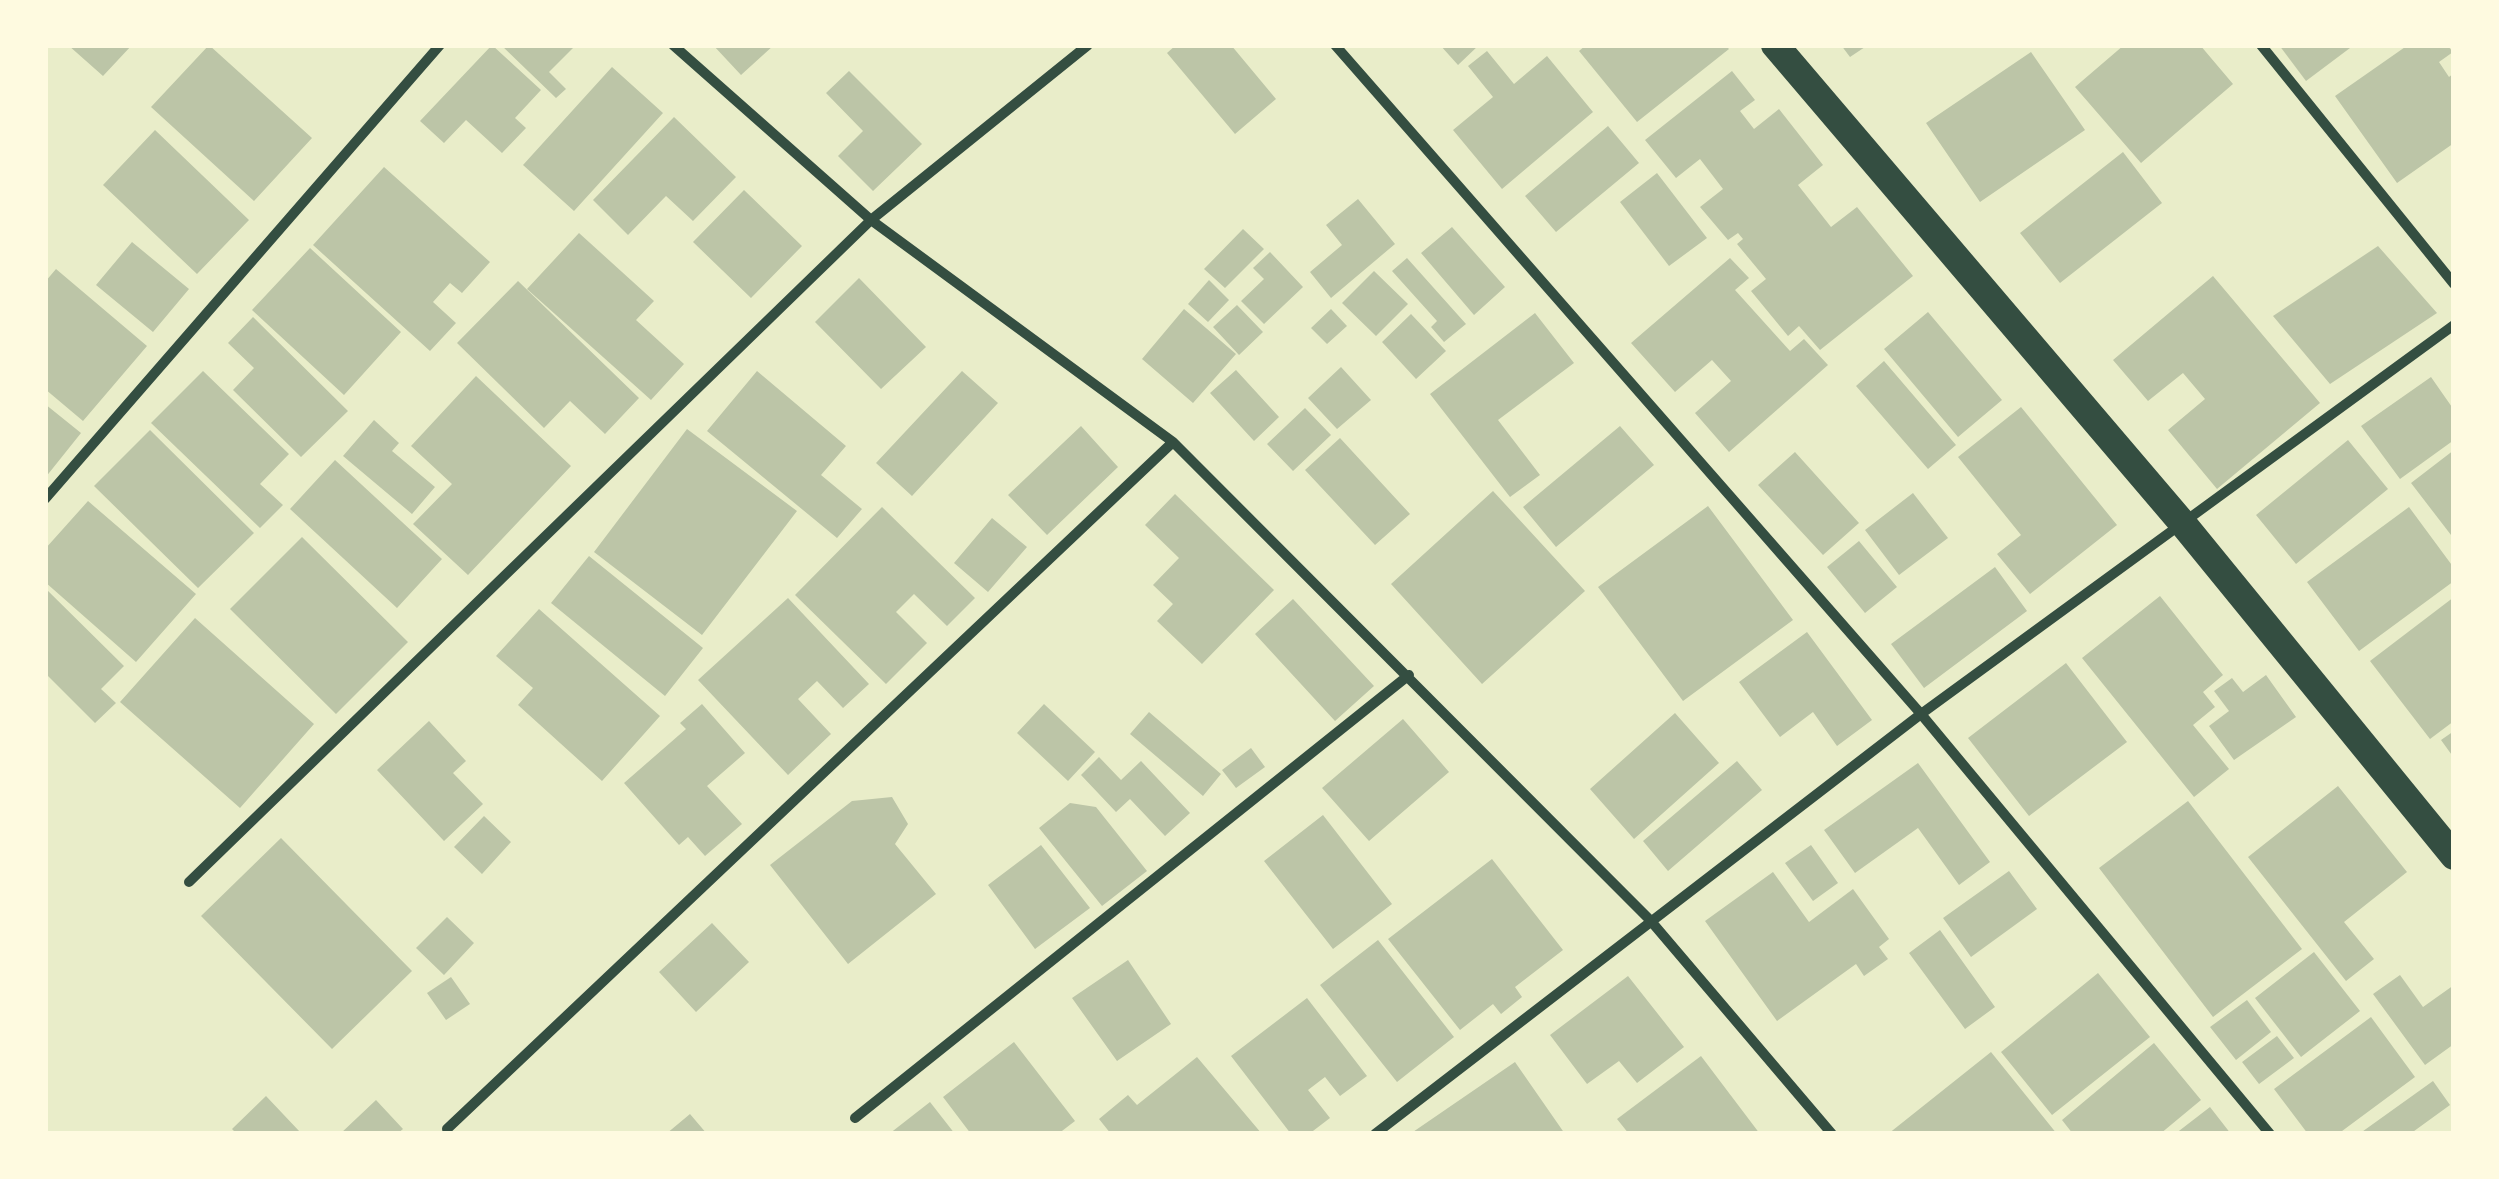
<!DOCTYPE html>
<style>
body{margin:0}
#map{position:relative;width:2499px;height:1179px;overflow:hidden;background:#e9edc9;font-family:"Source Serif 4",serif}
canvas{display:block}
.frame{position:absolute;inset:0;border:48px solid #fefae0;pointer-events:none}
</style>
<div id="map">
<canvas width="2499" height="1179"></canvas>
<div class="frame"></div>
</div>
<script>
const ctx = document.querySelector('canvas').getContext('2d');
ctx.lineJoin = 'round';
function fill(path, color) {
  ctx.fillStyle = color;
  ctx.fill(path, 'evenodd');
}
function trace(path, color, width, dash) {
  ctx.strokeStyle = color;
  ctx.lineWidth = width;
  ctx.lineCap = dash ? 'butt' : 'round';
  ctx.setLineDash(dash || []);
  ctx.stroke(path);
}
fill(new Path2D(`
 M68,45H132L103,76Z
 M209,45L312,138L254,201L151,107Z
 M492,45L541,90L515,118L526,128L502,153L466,120L444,143L420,121Z
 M501,45H576L549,72L566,89L556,98Z
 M713,45H774L741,75Z
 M1176,45H1231L1276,99L1235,134L1167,53Z
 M1440,45H1479L1458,65Z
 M1586,45H1725L1729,49L1637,122L1579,51Z
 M1841,45H1868L1850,57Z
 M2124,45H2200L2233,84L2141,163L2075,87Z
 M2279,45H2354L2306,81Z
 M2408,45H2447L2453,52L2439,62L2449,77L2454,73V143L2397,183L2335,96Z
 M1487,51L1514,84L1547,56L1593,112L1502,189L1453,130L1493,97L1468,66Z
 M2031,52L2085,130L1980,202L1926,123Z
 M612,67L663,113L574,211L523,165Z
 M849,71L922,144L873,191L838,156L863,131L826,93Z
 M1732,71L1755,100L1740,111L1754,129L1779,109L1823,165L1798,185L1831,227L1857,207L1913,276L1820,350L1799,326L1788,336L1751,291L1766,279L1737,244L1743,239L1738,233L1728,240L1700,207L1723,189L1700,159L1676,178L1645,140Z
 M674,117L736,177L693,221L666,196L628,235L593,200Z
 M1608,126L1639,163L1556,232L1525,196Z
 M155,130L249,220L197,274L103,185Z
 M2123,152L2162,203L2060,283L2020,233Z
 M384,167L490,262L462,293L450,283L433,302L456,323L430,351L313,245Z
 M1657,173L1707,238L1669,266L1620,202Z
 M744,190L802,246L751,298L693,242Z
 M1358,199L1395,244L1331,298L1310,272L1342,245L1326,225Z
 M1452,227L1505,287L1474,315L1421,253Z
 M1243,229L1264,249L1225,288L1204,269Z
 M579,233L654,301L636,320L684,364L651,400L527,289Z
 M132,242L189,289L153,332L96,285Z
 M2378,246L2437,313L2330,384L2273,316Z
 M310,248L401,332L344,395L252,310Z
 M1270,252L1303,287L1264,324L1241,301L1264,279L1253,268Z
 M1407,258L1466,324L1444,342L1431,327L1437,321L1392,271Z
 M1730,258L1749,278L1735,290L1790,351L1804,339L1828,365L1729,452L1695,413L1731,381L1712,360L1675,392L1631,343Z
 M56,269L147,346L83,421L45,389V282Z
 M1374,271L1408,304L1376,336L1342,303Z
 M2213,276L2320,403L2217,489L2168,430L2205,399L2183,373L2148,401L2113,360Z
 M859,278L926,347L881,389L815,322Z
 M1209,280L1229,300L1208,322L1188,304Z
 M518,281L639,398L605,434L570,401L544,428L457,343Z
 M1237,305L1263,332L1239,355L1213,327Z
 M1184,309L1236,354L1193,403L1142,359Z
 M1331,309L1347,326L1327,344L1311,328Z
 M1928,312L2002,400L1958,437L1884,349Z
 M1535,313L1574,363L1498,420L1540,475L1510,497L1430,394Z
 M1411,314L1446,351L1416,379L1382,342Z
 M253,317L348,411L301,457L233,390L254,368L228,343Z
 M1884,361L1956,445L1928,469L1856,386Z
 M1341,367L1371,400L1337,429L1308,398Z
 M1236,370L1279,417L1254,441L1210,393Z
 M203,371L289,454L260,484L283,505L260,528L151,423Z
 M757,371L846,446L821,475L862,509L837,538L707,431Z
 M962,371L998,403L912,496L876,463Z
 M476,376L571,466L468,575L413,524L452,484L411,446Z
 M2431,377L2454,410V440L2400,479L2361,426Z
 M45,404L81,433L45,478Z
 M2021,407L2117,525L2030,594L1997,554L2021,535L1958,457Z
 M1305,408L1331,435L1293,471L1267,444Z
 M374,420L399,443L392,451L435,487L412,514L343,456Z
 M1081,426L1118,467L1047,535L1008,495Z
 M1620,426L1654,465L1556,547L1523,507Z
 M687,429L797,511L702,635L594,552Z
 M150,430L254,533L198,588L94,486Z
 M1340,438L1410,514L1375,545L1305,470Z
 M2348,440L2388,489L2296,564L2256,515Z
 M2454,450V532L2451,535L2411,483Z
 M1795,452L1859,523L1823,555L1758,485Z
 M335,460L442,559L397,608L290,509Z
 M1493,491L1585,591L1482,684L1391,584Z
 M1913,493L1948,538L1899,575L1865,530Z
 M1175,494L1274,590L1202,664L1157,621L1173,604L1153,585L1179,558L1145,525Z
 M88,501L196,594L136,662L45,582V549Z
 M1708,506L1793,620L1683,701L1598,587Z
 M882,507L975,598L947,626L914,594L896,612L927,643L886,684L795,595Z
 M2409,507L2454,568V581L2359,651L2307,582Z
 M992,518L1027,547L988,592L954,563Z
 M302,537L408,642L336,714L230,609Z
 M1859,541L1897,587L1865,613L1827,567Z
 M589,556L703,648L665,696L551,603Z
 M1995,567L2027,611L1924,688L1891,644Z
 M45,588L124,666L101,689L116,703L95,723L45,673Z
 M2160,596L2223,675L2203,692L2215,707L2193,725L2229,769L2194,797L2082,658Z
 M2454,597V721L2430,739L2370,661Z
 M788,598L869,684L843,708L817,681L798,699L831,734L788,775L698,680Z
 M1293,599L1374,686L1335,721L1255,634Z
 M539,609L660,716L602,781L518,705L533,688L496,656Z
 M195,618L314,724L240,808L120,702Z
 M1807,632L1872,720L1837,746L1813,712L1780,737L1739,682Z
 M2066,663L2127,742L2029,816L1968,738Z
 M2266,675L2296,717L2234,760L2209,726L2229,711L2214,691L2232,678L2243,692Z
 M702,704L745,753L707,786L742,824L705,856L688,837L679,845L624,783L686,729L680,723Z
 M1044,704L1095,752L1068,781L1017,733Z
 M1149,712L1221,774L1203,796L1130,734Z
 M1675,713L1719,763L1634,839L1590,789Z
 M1403,719L1449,772L1369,841L1322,788Z
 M429,721L466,761L453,773L483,804L444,841L377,770Z
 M2454,731V758L2441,740Z
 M1251,748L1265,767L1236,788L1222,770Z
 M1099,757L1121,780L1141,761L1190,813L1165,836L1130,799L1116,812L1081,775Z
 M1737,761L1762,790L1668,871L1643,841Z
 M1918,763L1990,862L1959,885L1918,828L1855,873L1824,830Z
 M2338,786L2407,872L2344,922L2374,959L2346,981L2248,857Z
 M892,797L908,824L895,844L936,894L848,964L770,865L852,801Z
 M2188,801L2302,949L2213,1017L2099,868Z
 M1070,803L1096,807L1147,871L1102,906L1039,828Z
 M1323,815L1392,904L1333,949L1264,861Z
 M484,816L511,842L482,874L454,847Z
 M281,838L412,971L332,1049L201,916Z
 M1041,845L1090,908L1035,949L988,885Z
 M1811,845L1838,883L1813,901L1785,863Z
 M1492,859L1563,950L1515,987L1522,997L1501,1014L1493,1004L1460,1030L1388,939Z
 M2009,871L2037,909L1971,957L1943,918Z
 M1773,872L1809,922L1853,889L1889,939L1879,947L1888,959L1864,976L1856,964L1777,1021L1705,921Z
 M447,917L474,943L444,975L416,948Z
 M712,923L749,962L696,1012L659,972Z
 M1940,930L1995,1007L1965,1029L1909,953Z
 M1378,940L1454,1037L1397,1082L1320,985Z
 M2314,952L2360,1011L2301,1057L2255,998Z
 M1128,960L1171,1024L1117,1061L1072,998Z
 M2098,973L2150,1037L2052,1115L2001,1052Z
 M2400,975L2423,1007L2454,985V1044L2425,1065L2373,994Z
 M1628,976L1684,1047L1637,1083L1619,1061L1587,1084L1550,1035Z
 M451,977L470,1004L446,1020L427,993Z
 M1307,998L1367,1076L1340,1096L1325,1077L1308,1090L1330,1118L1309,1134H1291L1231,1056Z
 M2247,1000L2271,1032L2236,1060L2210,1027Z
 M2371,1017L2415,1077L2338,1134H2308L2274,1089Z
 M2277,1036L2294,1058L2259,1084L2242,1062Z
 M1014,1042L1075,1121L1058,1134H971L943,1097Z
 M2154,1043L2201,1100L2160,1134H2073L2062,1120Z
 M1991,1052L2057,1134H1888Z
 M1701,1056L1760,1134H1629L1617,1119Z
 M1197,1057L1262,1134H1111L1099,1119L1128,1095L1137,1105Z
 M1515,1062L1565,1134H1410Z
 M2433,1081L2450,1105L2410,1134H2359Z
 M266,1096L300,1132L298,1134H237L232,1129Z
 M376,1100L403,1129L397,1134H340Z
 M930,1102L955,1134H889Z
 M2210,1107L2231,1134H2175Z
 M690,1114L707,1134H666Z`), '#bcc5a7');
trace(new Path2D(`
 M673,45L871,220L1173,442L1650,920L1832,1134
 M1335,45L1921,714L2270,1134
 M2261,45L2454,284
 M45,499L440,45
 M189,882L871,220L1088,45
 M855,1118L1409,675
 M447,1129L1173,442
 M1375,1134L1921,714L2454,325`), '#344e41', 10);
trace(new Path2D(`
 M1775,45L2184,525L2454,856`), '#344e41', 28);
</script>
